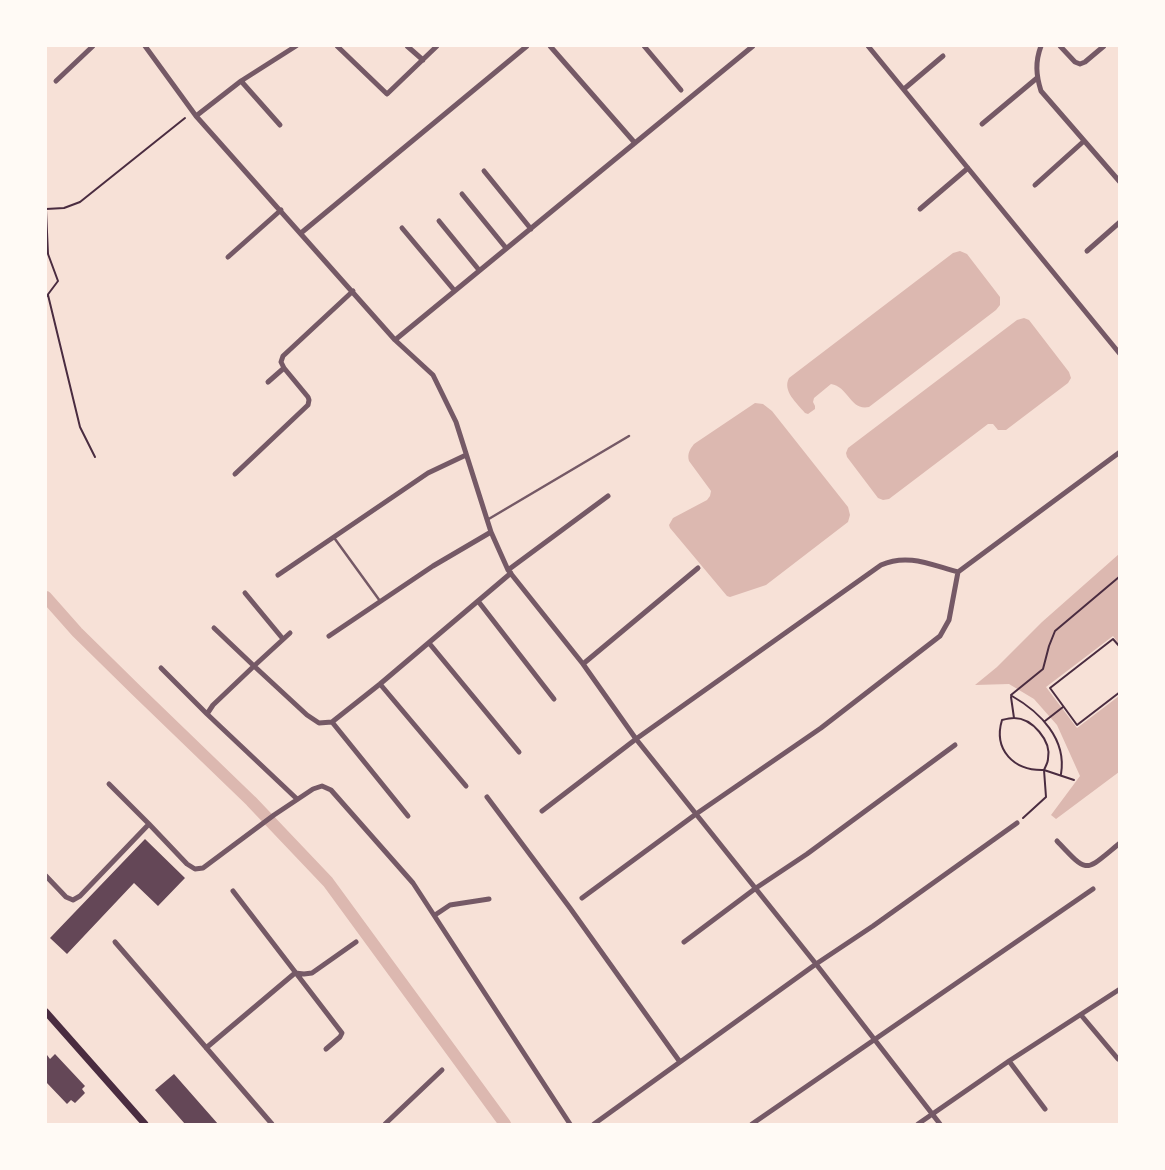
<!DOCTYPE html>
<style>
body{margin:0}
#map{position:relative;width:1165px;height:1170px;overflow:hidden;background:#f7e1d7;font-family:"Asap Condensed",sans-serif}
canvas{display:block}
.frame{position:absolute;inset:0;border:47px solid #fffaf5;pointer-events:none}
</style>
<div id="map">
<canvas width="1165" height="1170"></canvas>
<div class="frame"></div>
</div>
<script>
const ctx = document.querySelector('canvas').getContext('2d');
ctx.lineJoin = 'round';
function fill(path, color) {
  ctx.fillStyle = color;
  ctx.fill(path, 'evenodd');
}
function trace(path, color, width, dash) {
  ctx.strokeStyle = color;
  ctx.lineWidth = width;
  ctx.lineCap = dash ? 'butt' : 'round';
  ctx.setLineDash(dash || []);
  ctx.stroke(path);
}
fill(new Path2D(`
 M960,251L967,254L1000,297V305L996,310L869,407C850,411 849,387 831,384L814,398L813,402L815,406V409L808,414L805,413C797,403 782,391 789,378L953,253Z
 M1024,318L1029,320L1069,372L1071,378L1068,383L1006,430H998L993,424H988L889,499L883,500L878,498L847,457L846,453L848,448L1017,320Z
 M755,403L763,404L772,411L848,507L850,515L848,522L766,585L730,597L727,596L670,528L669,525L673,518L707,500L710,496L711,491L689,461C687,454 690,449 694,444Z
 M1119,554V644L1113,636L1046,687L1077,728L1119,696V772L1056,819L1051,815L1080,776L1057,725L1034,699L1009,684L975,685L997,667L1042,622Z`), '#dcb8b0');
trace(new Path2D(`
 M46,597L77,632L136,690L251,801L328,882L505,1124`), '#dcb8b0', 12);
fill(new Path2D(`
 M145,839L185,878L158,906L134,883L67,954L50,938Z
 M55,1054L85,1086L82,1089L85,1093L75,1103L71,1100L67,1104L46,1082V1057L47,1055L50,1059Z
 M174,1074L218,1124H185L155,1090Z`), '#644757');
trace(new Path2D(`
 M46,209L64,208L80,202L185,118
 M48,295L80,427L95,457
 M46,297L58,281L48,254L46,210
 M1120,647L1113,639L1050,688L1077,725L1120,692
 M1011,695L1043,669L1049,646L1055,631L1119,577
 M1012,696C1040,712 1067,739 1061,774
 M1011,697L1014,718
 M1045,721L1063,707
 M1023,818L1046,797L1044,770C1014,771 993,750 1002,720C1006,719 1010,718 1014,718C1032,718 1052,741 1048,759C1048,763 1045,767 1044,770L1074,780`), '#4a2c40', 2);
trace(new Path2D(`
 M487,520L629,436
 M335,539L380,601`), '#755966', 2.5);
trace(new Path2D(`
 M145,46L196,116L395,340L433,375L456,422L491,532L508,570L583,664L636,739L816,964L940,1124
 M337,46L387,94L437,46
 M407,46L423,60
 M550,46L635,143
 M644,46L681,90
 M868,46L1120,354
 M1041,46C1035,62 1036,75 1041,91L1120,182
 M1060,46L1075,62L1080,64L1085,62L1104,46
 M56,81L93,46
 M241,81L280,125
 M904,89L943,56
 M196,116L241,81L296,46
 M982,124L1037,78
 M484,171L531,229
 M1035,185L1084,141
 M462,194L506,248
 M920,209L968,168
 M439,221L479,270
 M402,228L454,290
 M301,233L527,46
 M1087,251L1120,222
 M228,257L281,210
 M395,340L753,46
 M268,382L284,368
 M235,474L308,405L309,400L308,397L284,368L281,362L283,356L353,291
 M508,570L608,496
 M278,575L428,473L466,455
 M245,593L283,639
 M478,601L554,699
 M214,628L254,666L290,633
 M329,636L433,566L491,532
 M429,643L519,752
 M583,664L698,568
 M161,668L207,714L297,799
 M380,684L466,786
 M207,714L213,705L254,666L307,715L319,723L332,722L380,684L511,573
 M332,722L408,816
 M109,784L149,824
 M487,797L570,908L680,1062
 M542,811L636,739L881,565C908,553 931,565 958,572
 M1057,841C1089,875 1084,872 1120,843
 M46,876L66,897L73,900L80,896L149,824L187,864L195,869L203,868L274,815L313,789L322,786L331,790L413,883L570,1124
 M233,891L342,1033L340,1037L326,1049
 M582,898L696,814L821,728L940,636L949,620L958,572L1120,452
 M435,915L450,905L489,899
 M115,942L272,1124
 M684,942L756,888L807,854L955,745
 M1081,1015L1118,1059
 M206,1048L295,973L304,974L312,973L356,942
 M1009,1061L1045,1109
 M385,1124L442,1070
 M594,1124L816,964L873,926L1017,823
 M752,1124L1093,889
 M918,1124L1009,1061L1120,989`), '#755966', 5);
trace(new Path2D(`
 M46,1012L145,1124`), '#4a2c40', 7);
</script>
